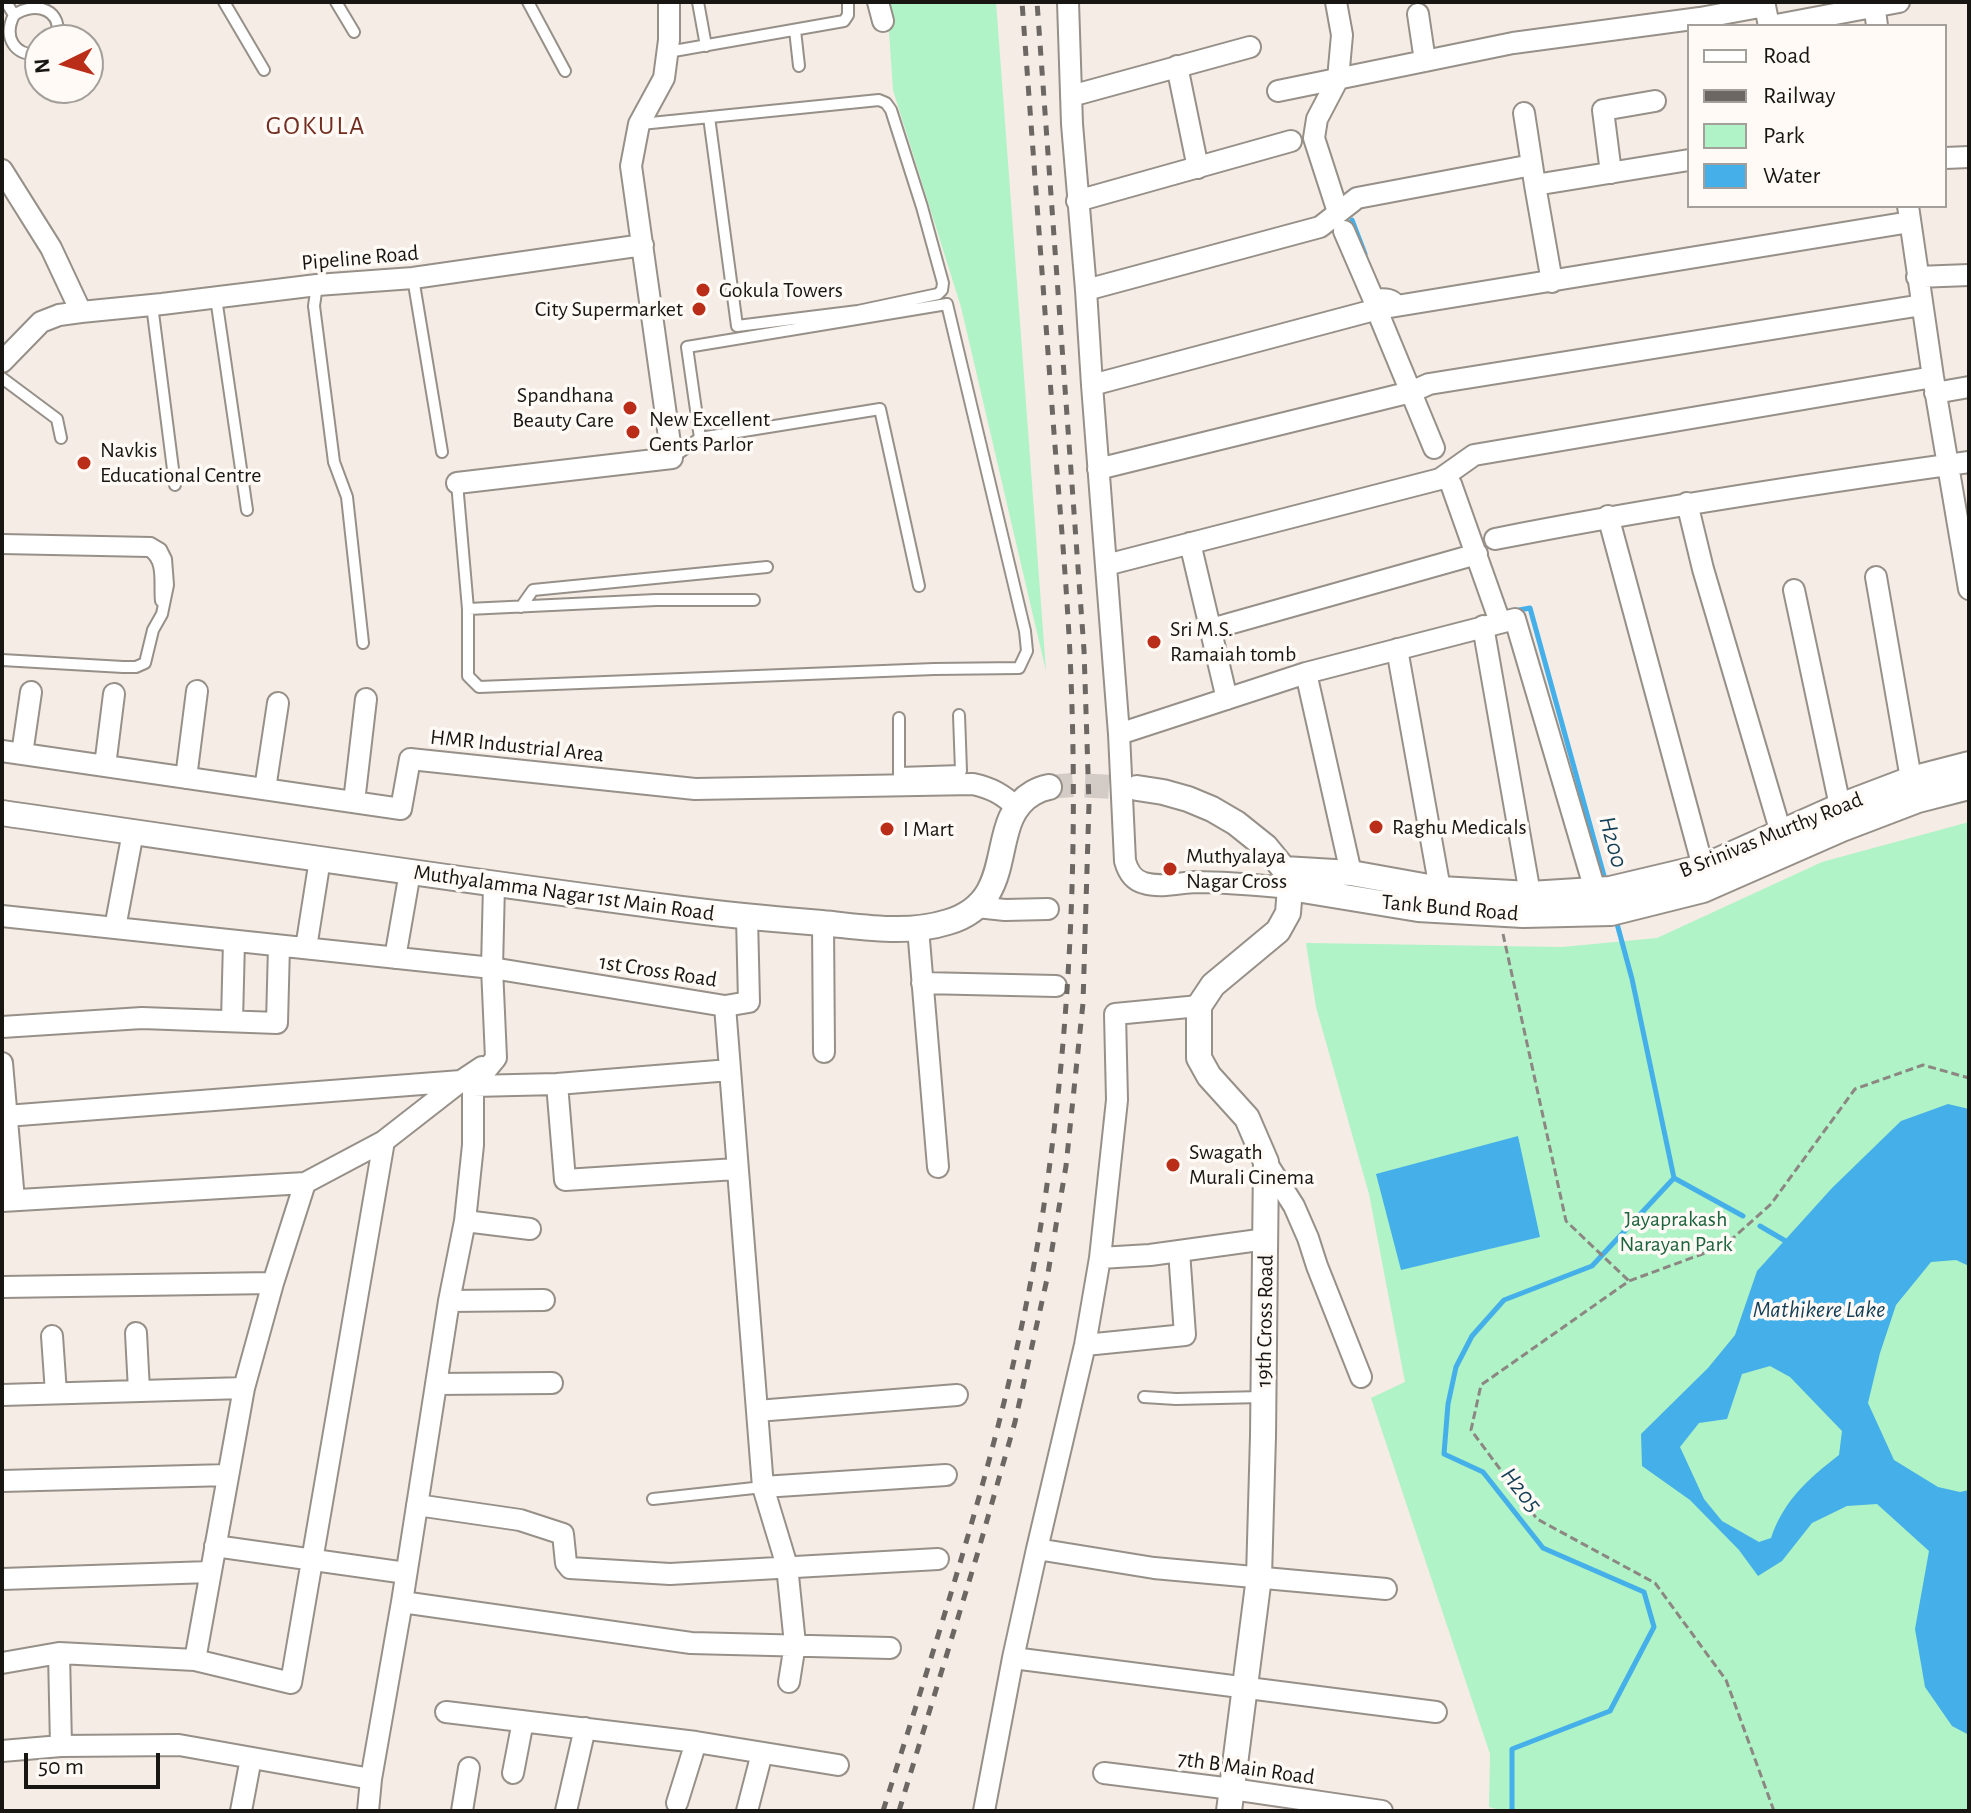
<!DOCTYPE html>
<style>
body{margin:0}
#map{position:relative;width:1971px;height:1813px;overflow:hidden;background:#f4ece5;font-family:"Alegreya Sans",sans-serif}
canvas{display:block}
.frame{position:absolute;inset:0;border:4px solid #181613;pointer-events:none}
.legend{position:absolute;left:1687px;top:24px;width:260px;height:184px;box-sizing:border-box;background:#fffaf6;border:2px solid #a39f9b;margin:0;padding:10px 14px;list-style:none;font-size:24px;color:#181613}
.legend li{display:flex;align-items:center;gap:16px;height:40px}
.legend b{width:40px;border:2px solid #a39f9b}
.north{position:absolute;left:24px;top:24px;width:80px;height:80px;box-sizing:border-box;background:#fffaf6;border:2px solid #a39f9b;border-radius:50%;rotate:265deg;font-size:22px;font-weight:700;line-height:32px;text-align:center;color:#181613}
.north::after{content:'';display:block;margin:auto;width:28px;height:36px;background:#ba2e19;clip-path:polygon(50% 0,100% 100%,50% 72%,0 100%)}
.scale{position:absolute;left:24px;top:1753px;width:136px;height:36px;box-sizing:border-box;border:4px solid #181613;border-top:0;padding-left:10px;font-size:24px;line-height:28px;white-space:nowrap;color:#181613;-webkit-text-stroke:6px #fffaf6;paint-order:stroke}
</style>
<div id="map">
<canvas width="1971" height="1813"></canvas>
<div class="frame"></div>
<ul class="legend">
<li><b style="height:10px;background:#fff"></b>Road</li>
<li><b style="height:10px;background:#6c6763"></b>Railway</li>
<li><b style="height:22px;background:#aff3c6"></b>Park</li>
<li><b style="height:22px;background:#45afe9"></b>Water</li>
</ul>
<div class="north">N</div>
<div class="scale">50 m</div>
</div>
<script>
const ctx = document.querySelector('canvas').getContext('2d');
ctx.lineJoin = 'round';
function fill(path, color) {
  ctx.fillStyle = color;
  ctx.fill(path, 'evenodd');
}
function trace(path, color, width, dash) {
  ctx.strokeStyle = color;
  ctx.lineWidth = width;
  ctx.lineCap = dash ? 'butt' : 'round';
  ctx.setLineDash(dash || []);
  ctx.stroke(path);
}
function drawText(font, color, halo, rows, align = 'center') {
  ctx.font = font + ' "Alegreya Sans",sans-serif';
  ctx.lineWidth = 7;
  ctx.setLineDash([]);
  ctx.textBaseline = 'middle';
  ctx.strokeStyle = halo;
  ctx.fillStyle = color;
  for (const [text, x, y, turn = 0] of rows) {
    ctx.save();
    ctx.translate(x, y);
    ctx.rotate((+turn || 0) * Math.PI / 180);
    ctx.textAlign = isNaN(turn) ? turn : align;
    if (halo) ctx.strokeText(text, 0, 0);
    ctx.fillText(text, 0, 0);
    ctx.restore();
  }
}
fill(new Path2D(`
 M887,2H996L1046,671L961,307L893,90Z
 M1969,822V1811H1504L1489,1807L1490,1754L1371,1398L1405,1382L1369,1194L1316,1007L1306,943L1562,947L1657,938L1822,862Z`), '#aff3c6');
fill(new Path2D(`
 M1948,1104L1969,1109V1266L1956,1260L1931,1262L1896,1305L1880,1353L1868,1403L1894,1460L1938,1487L1960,1492L1969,1490V1735L1952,1726L1925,1687L1915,1629L1929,1551L1877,1504L1847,1506L1812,1523L1782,1561L1758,1576L1739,1550L1690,1500L1642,1466L1641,1434L1708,1368L1735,1335L1757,1271L1832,1188L1901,1121ZM1770,1366L1790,1377L1842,1431L1839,1455C1808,1479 1784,1500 1771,1538L1759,1542L1722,1521L1704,1499L1680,1447L1699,1423L1727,1419L1742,1374Z
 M1518,1136L1540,1237L1401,1270L1376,1174Z`), '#45afe9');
trace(new Path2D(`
 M1352,220L1365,254
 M1514,611L1530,608L1606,883
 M1616,920L1632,979L1674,1178L1743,1216
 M1760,1226L1789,1243
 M1512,1811V1749L1610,1711L1654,1627L1644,1592L1543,1548L1483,1472L1444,1454L1448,1404L1456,1367L1472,1336L1504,1300L1592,1266L1674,1178`), '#45afe9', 5);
trace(new Path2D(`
 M1049,787L1073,785L1137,788`), '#d3ccc6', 24, [24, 12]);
const service = new Path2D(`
 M6,2L14,15
 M224,2L264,70
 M336,2L354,32
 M528,2L565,71
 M698,2L706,46
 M795,30L799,66
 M668,52L844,21L848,15V2
 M40,54C14,57 3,37 14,15C36,0 65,10 56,40
 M641,124L879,100L886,103L891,110L922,207L943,283L942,290L938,294L858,311L737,326L709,117
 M413,278L442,452
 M317,285L314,306L334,462L347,497L363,643
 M216,298L247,510
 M152,305L175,485
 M2,378L57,419L61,438
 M672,458L700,438L880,409L919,586
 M457,483L468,609V676L479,687L934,669L1019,668L1027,651L1025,631L947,304L687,347L700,438
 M2,540L151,543L161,549L166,559L168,585L162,614L153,630L145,663L136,667H123L2,660
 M2,548L149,551C165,561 159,585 161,601
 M521,607L533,590L767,567
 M468,609L656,600H754
 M899,718V779
 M899,773L961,771L959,715
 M1144,1397L1176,1399L1262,1397
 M653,1499L763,1487`);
const minor = new Path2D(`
 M878,2L883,21
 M1068,2L1072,124L1086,290L1092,385L1119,734L1125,861C1128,872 1133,880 1144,883C1160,888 1179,883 1195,882C1226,882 1258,885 1290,888
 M1336,2L1342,35L1338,79L1317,119L1314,138L1338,212
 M1874,2L1877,26
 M1418,14L1425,61
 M1771,26L1899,2
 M1177,66L1198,168
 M1278,91L1513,43L1700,18L1765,6L1769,26
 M1071,96L1250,47
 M1524,113L1532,165
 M1945,158L1969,157
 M2,170L51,248L81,312L59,315L41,322L2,362
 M1611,173L1603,110L1655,101
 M1535,185L1552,282
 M1077,201L1291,141
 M1908,206L1933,377L1969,589
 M1344,231L1373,298C1380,301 1388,297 1394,303
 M1917,277L1969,275
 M1086,290L1320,227L1357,198L1532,165L1535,185L1689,160
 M81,312L162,304L317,285L413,278L643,245
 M1381,320L1434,448
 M1092,385L1378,309L1910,222
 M1935,393L1969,387
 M1098,469L1411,392L1429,384L1922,305
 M457,483L672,458L631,166L639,124L664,78L669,40V2
 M1451,484L1500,622
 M1687,503L1703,569L1781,833
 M1608,516L1703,867
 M1495,539C1652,508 1810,484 1969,462
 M1190,543L1227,699
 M1106,565L1440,479L1474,455L1933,377
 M1876,577L1911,779
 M1794,590L1840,806
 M1483,626L1530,894
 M1211,629L1477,554
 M1397,649L1440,889
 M1306,673L1351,873
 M1119,734L1306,673L1515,619L1595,890
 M2,751L401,809L410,759L695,789L973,784C991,788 1003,794 1017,808
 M22,754L31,692
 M105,766L114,694
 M186,778L197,691
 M265,789L278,703
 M354,802L366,699
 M977,907L1005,910L1048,909
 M2,916L492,968L725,1006L763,1487L787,1566L795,1644L789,1682
 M823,923L824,1052
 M115,928L133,832
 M918,928L938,1167
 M306,948L320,859
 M395,958L410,872
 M922,983L1056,986
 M725,1006L749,1002L747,917
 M232,1021L234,941
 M2,1027L142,1018L277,1023L279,946
 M2,1063L14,1200
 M557,1084L565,1180L736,1169
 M473,1086L557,1084L730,1070
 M6,1116L461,1081
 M1266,1162L1294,1206L1308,1238L1317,1266L1361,1377
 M2,1201L305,1183
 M465,1221L530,1229
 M1100,1258L1150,1255L1266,1239
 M2,1287L273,1283
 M449,1301L544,1300
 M136,1333L139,1391
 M52,1336L56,1393
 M1085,1345L1185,1335L1179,1251
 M436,1384L552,1383
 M2,1395L244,1388
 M757,1411L957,1395
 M2,1481L228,1475
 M763,1487L946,1475
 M417,1505L520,1520L563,1534L566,1563L570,1568L670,1574L938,1559
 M215,1546L406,1573
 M1037,1549L1085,1345L1100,1258L1117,1100L1115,1014L1199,1006
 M2,1579L210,1572
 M1386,1589L1154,1568L1037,1549L1013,1658L1436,1712
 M402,1602L691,1643L890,1648
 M59,1653L61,1746
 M195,1660L244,1388L273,1283L305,1183L384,1141L461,1081L482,1067
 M2,1663L59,1653L195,1660L291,1683L384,1141
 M446,1712L696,1742L838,1765
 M2,1751L61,1746L179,1745L371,1779
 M513,1773L523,1721
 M1104,1773L1232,1789L1382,1811
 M677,1803L696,1742
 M241,1811L251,1758
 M368,1811L371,1779L402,1602L449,1301L465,1221L473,1145V1086L496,1058L492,968L494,885
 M462,1811L469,1768
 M566,1811L585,1728
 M747,1811L762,1753
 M984,1811L1013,1658`);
const tertiary = new Path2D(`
 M1137,788L1163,792L1188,799L1212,809L1236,823L1266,847L1284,869L1290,888L1288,913L1278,931L1213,985L1199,1006V1058L1209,1076L1247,1118L1266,1162L1263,1436L1259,1577L1229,1811
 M2,813C223,845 444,878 666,907C718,914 770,919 822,923C864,927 907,935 948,922C1022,900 984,821 1033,793C1038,790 1044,788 1049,787
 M1284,869L1351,873L1440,889L1530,894L1610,889L1703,867L1840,806L1911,779L1969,764
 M1290,888L1418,909L1523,915L1611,913L1703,890L1842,829L1918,800L1969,787`);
trace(service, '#969089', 14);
trace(minor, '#969089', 24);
trace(tertiary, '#969089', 28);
trace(new Path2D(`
 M1503,934L1566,1221L1629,1281
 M1774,1811L1726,1680L1655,1583L1537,1519L1471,1430L1481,1385L1629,1281L1724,1246L1771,1204L1855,1089L1923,1065L1969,1078`), '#8c8782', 3, [8, 4]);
trace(service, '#fff', 10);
trace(minor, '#fff', 20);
trace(tertiary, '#fff', 24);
trace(new Path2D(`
 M883,1811C949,1600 1020,1390 1049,1170C1072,999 1078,826 1070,655C1066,572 1058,489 1052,406C1042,272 1032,137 1022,2
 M899,1811L978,1552L1015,1422L1047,1279L1066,1166L1083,1003L1089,803L1084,650L1037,2`), '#6c6763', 5, [10, 10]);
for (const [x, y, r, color] of [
 [703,290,8,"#ba2e19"],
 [699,309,8,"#ba2e19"],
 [630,408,8,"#ba2e19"],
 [633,432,8,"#ba2e19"],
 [84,463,8,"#ba2e19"],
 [1154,642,8,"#ba2e19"],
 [1376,827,8,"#ba2e19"],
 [887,829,8,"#ba2e19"],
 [1170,869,8,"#ba2e19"],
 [1173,1165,8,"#ba2e19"]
]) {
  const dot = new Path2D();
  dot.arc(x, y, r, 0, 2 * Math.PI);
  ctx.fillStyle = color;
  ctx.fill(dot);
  trace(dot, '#fffaf6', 3);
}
drawText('22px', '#181613', '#fffaf6', [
 ["Pipeline Road",360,258,-5],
 ["HMR Industrial Area",517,746,6],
 ["B Srinivas Murthy Road",1771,835,-22],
 ["Muthyalamma Nagar 1st Main Road",564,893,8],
 ["Tank Bund Road",1450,908,5],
 ["1st Cross Road",658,971,9],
 ["19th Cross Road",1265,1321,-89],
 ["7th B Main Road",1246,1768,8]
]);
drawText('22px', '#181613', '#fffaf6', [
 ["Gokula Towers",719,290],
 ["City Supermarket",683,309,"right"],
 ["Spandhana",614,395,"right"],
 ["Beauty Care",614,420,"right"],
 ["New Excellent",649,419],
 ["Gents Parlor",649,444],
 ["Navkis",100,450],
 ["Educational Centre",100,475],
 ["Sri M.S.",1170,629],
 ["Ramaiah tomb",1170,654],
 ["Raghu Medicals",1392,827],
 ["I Mart",903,829],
 ["Muthyalaya",1186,856],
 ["Nagar Cross",1186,881],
 ["Swagath",1189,1152],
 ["Murali Cinema",1189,1177]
], 'left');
drawText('22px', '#1d643e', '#fffaf6', [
 ["Jayaprakash",1676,1219],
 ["Narayan Park",1676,1244]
]);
drawText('italic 24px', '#123e56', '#fffaf6', [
 ["H200",1613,842,75],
 ["Mathikere Lake",1819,1310],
 ["H205",1521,1490,51]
]);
ctx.letterSpacing = '2px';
drawText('26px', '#722d21', '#fffaf6', [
 ["GOKULA",316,126]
]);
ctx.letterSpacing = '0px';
</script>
